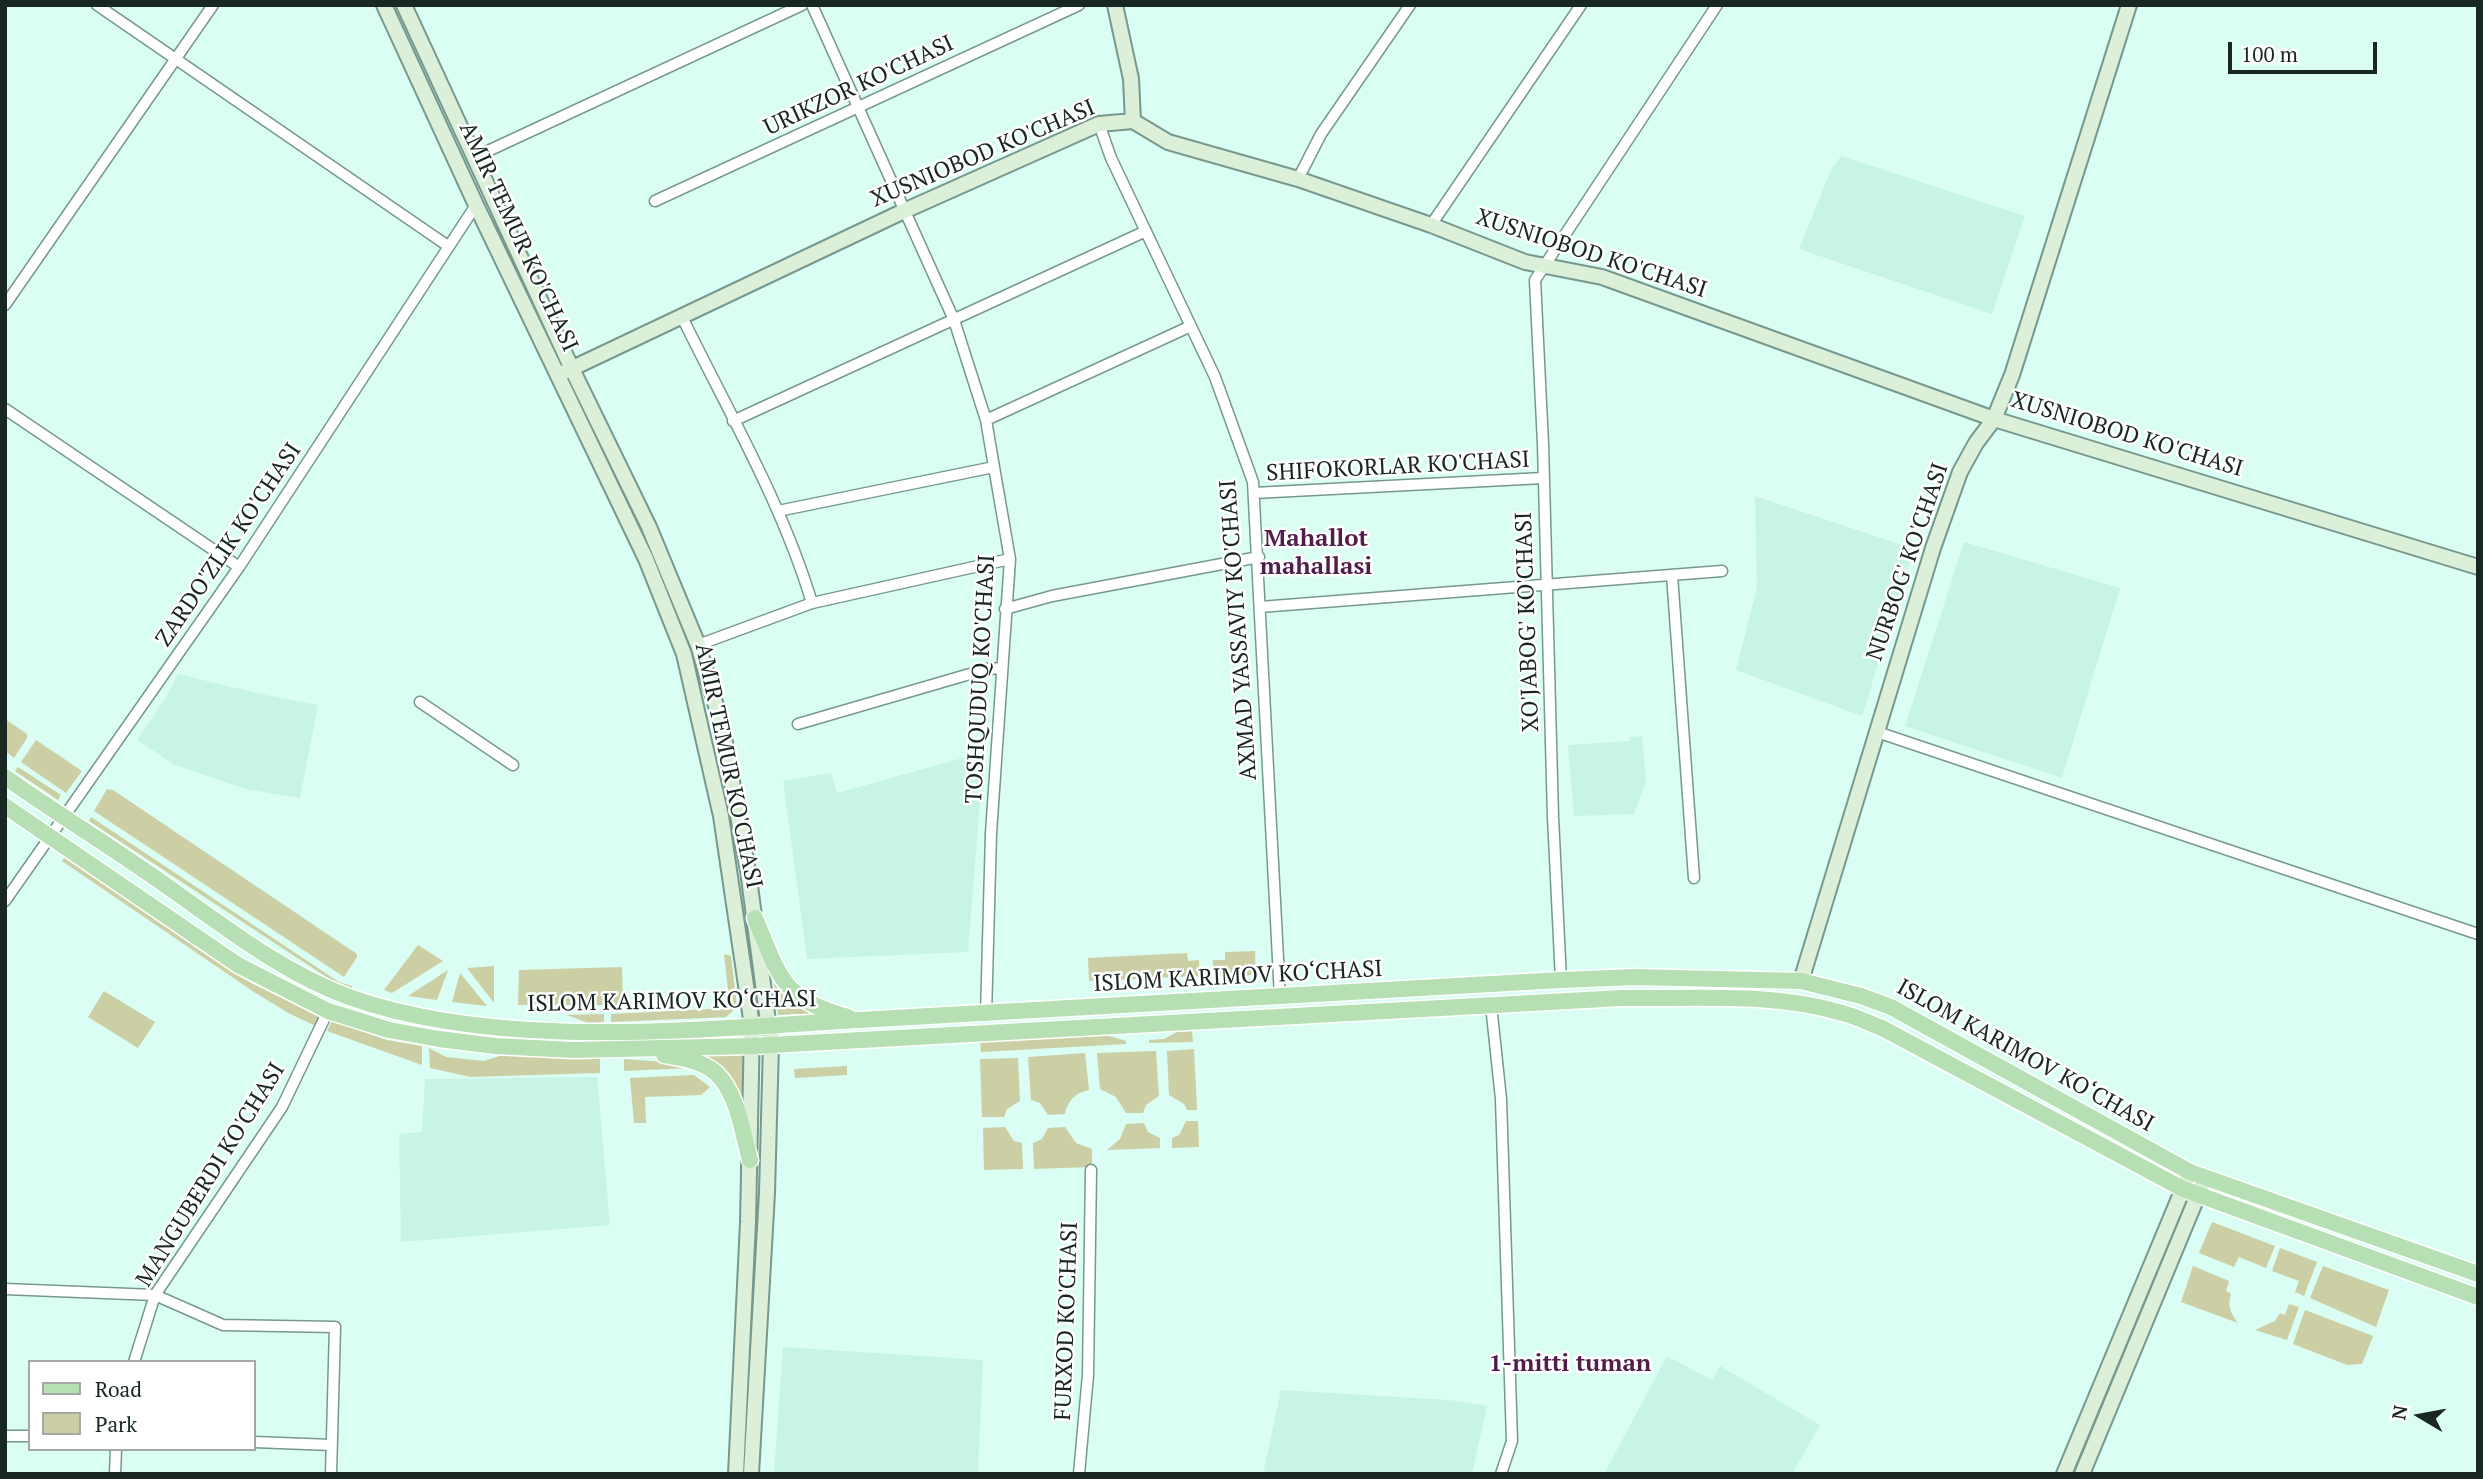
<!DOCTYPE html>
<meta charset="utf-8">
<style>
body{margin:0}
#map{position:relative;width:2483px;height:1479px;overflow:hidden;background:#dafef3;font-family:"PT Serif",serif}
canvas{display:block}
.frame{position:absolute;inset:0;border:7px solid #192723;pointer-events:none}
.legend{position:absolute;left:28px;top:1360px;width:228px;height:91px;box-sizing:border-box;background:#fff;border:2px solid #a3a9a7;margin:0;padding:9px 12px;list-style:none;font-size:21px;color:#192723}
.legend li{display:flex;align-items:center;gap:14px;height:35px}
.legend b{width:35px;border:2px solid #a3a9a7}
.north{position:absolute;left:2385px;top:1381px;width:70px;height:70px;-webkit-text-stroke:5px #fff;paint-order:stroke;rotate:280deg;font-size:19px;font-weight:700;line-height:28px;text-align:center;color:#192723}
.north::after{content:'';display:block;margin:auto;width:24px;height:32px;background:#192723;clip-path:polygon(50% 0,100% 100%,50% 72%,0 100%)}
.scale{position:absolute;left:2228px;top:42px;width:149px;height:32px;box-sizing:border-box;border:4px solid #192723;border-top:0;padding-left:9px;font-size:21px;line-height:24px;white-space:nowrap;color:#192723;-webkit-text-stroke:5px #fff;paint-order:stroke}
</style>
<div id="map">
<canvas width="2483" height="1479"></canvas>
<div class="frame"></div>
<ul class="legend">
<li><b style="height:9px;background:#b6e0b3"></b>Road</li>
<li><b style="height:19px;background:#cbcfa3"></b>Park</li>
</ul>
<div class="north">N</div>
<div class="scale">100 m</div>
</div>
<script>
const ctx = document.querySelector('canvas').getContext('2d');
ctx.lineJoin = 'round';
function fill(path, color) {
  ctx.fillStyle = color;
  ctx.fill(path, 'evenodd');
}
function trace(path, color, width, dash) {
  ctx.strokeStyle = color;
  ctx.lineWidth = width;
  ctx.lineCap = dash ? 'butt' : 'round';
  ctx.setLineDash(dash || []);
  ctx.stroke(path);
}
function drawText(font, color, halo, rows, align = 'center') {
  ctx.font = font + ' "PT Serif",serif';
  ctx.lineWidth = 5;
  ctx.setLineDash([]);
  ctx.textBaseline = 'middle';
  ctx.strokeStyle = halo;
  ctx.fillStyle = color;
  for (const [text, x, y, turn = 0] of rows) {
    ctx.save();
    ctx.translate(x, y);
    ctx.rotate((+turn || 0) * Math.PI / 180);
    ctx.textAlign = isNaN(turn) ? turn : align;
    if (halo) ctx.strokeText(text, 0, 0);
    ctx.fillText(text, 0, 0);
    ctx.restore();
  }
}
fill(new Path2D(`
 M1841,156L2025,216L1992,314L1799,249L1831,170Z
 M1755,496L1914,549L1862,716L1736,670L1757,588Z
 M1964,542L2120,588L2062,778L1905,726Z
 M178,674L265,695L318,705L300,798L246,789L175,765L137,740L168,694Z
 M1642,736L1646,782L1634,814L1574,816L1568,745L1630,741V737Z
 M984,752L968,952L807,959L783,781L831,773L837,793Z
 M597,1077L610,1225L401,1242L399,1134L422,1132L425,1079Z
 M783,1347L983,1360L978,1474H774Z
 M1667,1356L1712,1380L1720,1366L1820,1425L1792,1474H1604Z
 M1281,1390L1449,1400L1487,1406L1472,1474H1263Z`), '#c7f4e6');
fill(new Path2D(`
 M5,719L27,734V738L14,758L5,751Z
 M36,740L82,771L66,793L21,762Z
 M18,767L61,795L58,800L15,771Z
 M107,789L113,790L357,954V957L344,977L94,811Z
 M91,817L339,982L352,986L351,990L337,984L89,821Z
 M66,856L197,948L253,984L320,1016L316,1026L290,1014L254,992L62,861Z
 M418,945L443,961L392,993L384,990Z
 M1255,951L1256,975L1213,976V960H1225V952Z
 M1187,953L1188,961L1199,960V976L1089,981L1088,958Z
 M724,954L731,956L737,1007L726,1017L611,1022V1014L730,1008Z
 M494,966V1003L467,968Z
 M622,967L623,1005H518L519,970Z
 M448,970L437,1000L408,996Z
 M460,973L487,1006L452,1002Z
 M773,973L820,1013L778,1015Z
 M104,991L155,1022L138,1048L88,1017Z
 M604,1014V1022L588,1023L567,1015Z
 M332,1021L387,1040L422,1046V1065L327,1031Z
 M1181,1030H1192L1193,1042L1149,1043V1040L1164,1039Z
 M1103,1034L1126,1041V1044L981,1052L980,1040Z
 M429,1048L446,1057L484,1061L503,1055L600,1058V1073L470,1077L430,1068Z
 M1194,1049L1197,1110H1187L1184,1104L1169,1095L1167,1051Z
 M1156,1051L1159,1096L1146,1105L1143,1113H1126L1116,1097L1100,1089L1097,1053Z
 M1085,1053L1089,1090C1075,1093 1068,1100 1065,1114L1048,1115L1040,1103L1031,1100L1028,1057Z
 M744,1055L741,1110L691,1056Z
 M1018,1058L1020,1101L1007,1109L1004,1117H982L980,1059Z
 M624,1059L678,1063L690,1068L624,1071Z
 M847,1066V1075L795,1078L794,1069Z
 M694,1075L710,1087L701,1095L645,1097L646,1123H634L630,1078Z
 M1186,1121H1198L1199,1147L1172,1148V1138L1179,1135Z
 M1144,1123L1148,1132L1160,1138V1148L1107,1150L1120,1139L1126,1124Z
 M1005,1127L1014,1141L1022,1143L1023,1169L984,1170L983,1128Z
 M1065,1127L1076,1143L1092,1149V1167L1034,1169L1033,1143L1042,1139L1048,1128Z
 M2212,1222L2275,1246L2266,1268L2239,1257L2234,1267L2199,1253Z
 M2280,1248L2317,1262L2304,1296L2295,1292L2299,1281L2272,1271Z
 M2193,1266L2229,1281L2226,1291L2231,1294C2227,1305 2231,1314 2238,1323L2181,1302Z
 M2323,1266L2389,1290L2376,1327L2310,1298Z
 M2289,1304L2299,1307L2287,1340L2255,1330L2275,1321L2280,1313L2285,1315Z
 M2305,1310L2373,1336L2362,1364L2347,1365L2293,1344Z`), '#cbcfa3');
const street = new Path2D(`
 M97,5L448,246
 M812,5L954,320L986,420L994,467L1010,559L991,833L986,1015
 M1099,124L1111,158L1215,377L1253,482L1280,997
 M475,157L802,5
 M1298,179L1321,134L1410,5
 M655,201L1079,5
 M1431,225L1581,5
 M5,305L213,5
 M682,317C728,411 782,503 812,603
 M5,409L239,567
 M986,420L1191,326
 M733,421L1146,231
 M1254,493L1543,478
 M778,511L994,467
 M1672,575L1694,878
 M1260,607L1722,571
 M1005,609L1052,596L1259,557
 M698,645L812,603L1010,559
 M420,702L513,765
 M798,724L987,669L1002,668
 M1877,732L2478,934
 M5,901L239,567L476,205
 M1561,980L1553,817L1543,444L1535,280L1717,5
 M1491,1005L1501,1099L1512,1441L1501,1474
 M5,1289L155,1295L223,1325L335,1327L331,1474
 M134,1362L155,1295L282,1107L328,1011
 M5,1436H30
 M254,1442L332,1445
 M115,1474L116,1449
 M1079,1474L1088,1375L1091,1170`);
const secondary = new Path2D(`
 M384,5L476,205L646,559L684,654L721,816L752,1026L748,1222L736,1474
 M404,5L572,369L649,527L698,645L722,726L748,871L771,1044L767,1193L751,1474
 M1115,5L1131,79L1133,121
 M558,375L904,211L1099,124L1133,121L1168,142L1298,179L1431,225L1525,262L1602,277L1994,419L2478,567
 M1801,981L1933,548L1960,472L1976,443L1994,419L2012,375L2129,5
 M2064,1474L2190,1172
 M2082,1474L2205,1178`);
const primary = new Path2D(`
 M5,777C56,813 110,846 161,882C221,924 279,971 349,997C500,1051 700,1029 859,1020C1093,1007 1327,994 1561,980L1635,977L1801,981L1861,996L1891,1007L2190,1172L2478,1274
 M5,806L238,965L328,1011L389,1030L439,1039L495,1046L573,1050L753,1046L1622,998C1695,999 1772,992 1842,1013C1855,1016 1869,1023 1882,1028L2183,1189L2478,1297
 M755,918C780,977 781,999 848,1017
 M664,1055C681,1058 703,1061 716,1073C738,1094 742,1132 750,1160`);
trace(street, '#77988e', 13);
trace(secondary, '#77988e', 18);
trace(primary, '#fff', 19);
trace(street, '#fff', 10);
trace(secondary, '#dbefd9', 14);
trace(primary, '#b6e0b3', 16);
drawText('23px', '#192723', '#fff', [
 ["URIKZOR KO'CHASI",859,86,-25],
 ["XUSNIOBOD KO'CHASI",983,154,-23],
 ["AMIR TEMUR KO'CHASI",518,237,65],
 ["XUSNIOBOD KO'CHASI",1591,254,18],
 ["XUSNIOBOD KO'CHASI",2127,435,17],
 ["SHIFOKORLAR KO'CHASI",1398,467,-3],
 ["ZARDO'ZLIK KO'CHASI",229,545,-56],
 ["NURBOG' KO'CHASI",1908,562,-71],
 ["XO'JABOG' KO'CHASI",1528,622,-92],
 ["AXMAD YASSAVIY KO'CHASI",1239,630,-94],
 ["TOSHQUDUQ KO'CHASI",981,679,-87],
 ["AMIR TEMUR KO'CHASI",728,766,78],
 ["ISLOM KARIMOV KO‘CHASI",1238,977,-3],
 ["ISLOM KARIMOV KO‘CHASI",672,1002,-1],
 ["ISLOM KARIMOV KO‘CHASI",2025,1056,29],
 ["MANGUBERDI KO'CHASI",211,1175,-58],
 ["FURXOD KO'CHASI",1067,1321,-88]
]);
drawText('bold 24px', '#511e4c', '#fff', [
 ["Mahallot",1316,539],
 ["mahallasi",1316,567],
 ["1-mitti tuman",1570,1364]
]);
</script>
